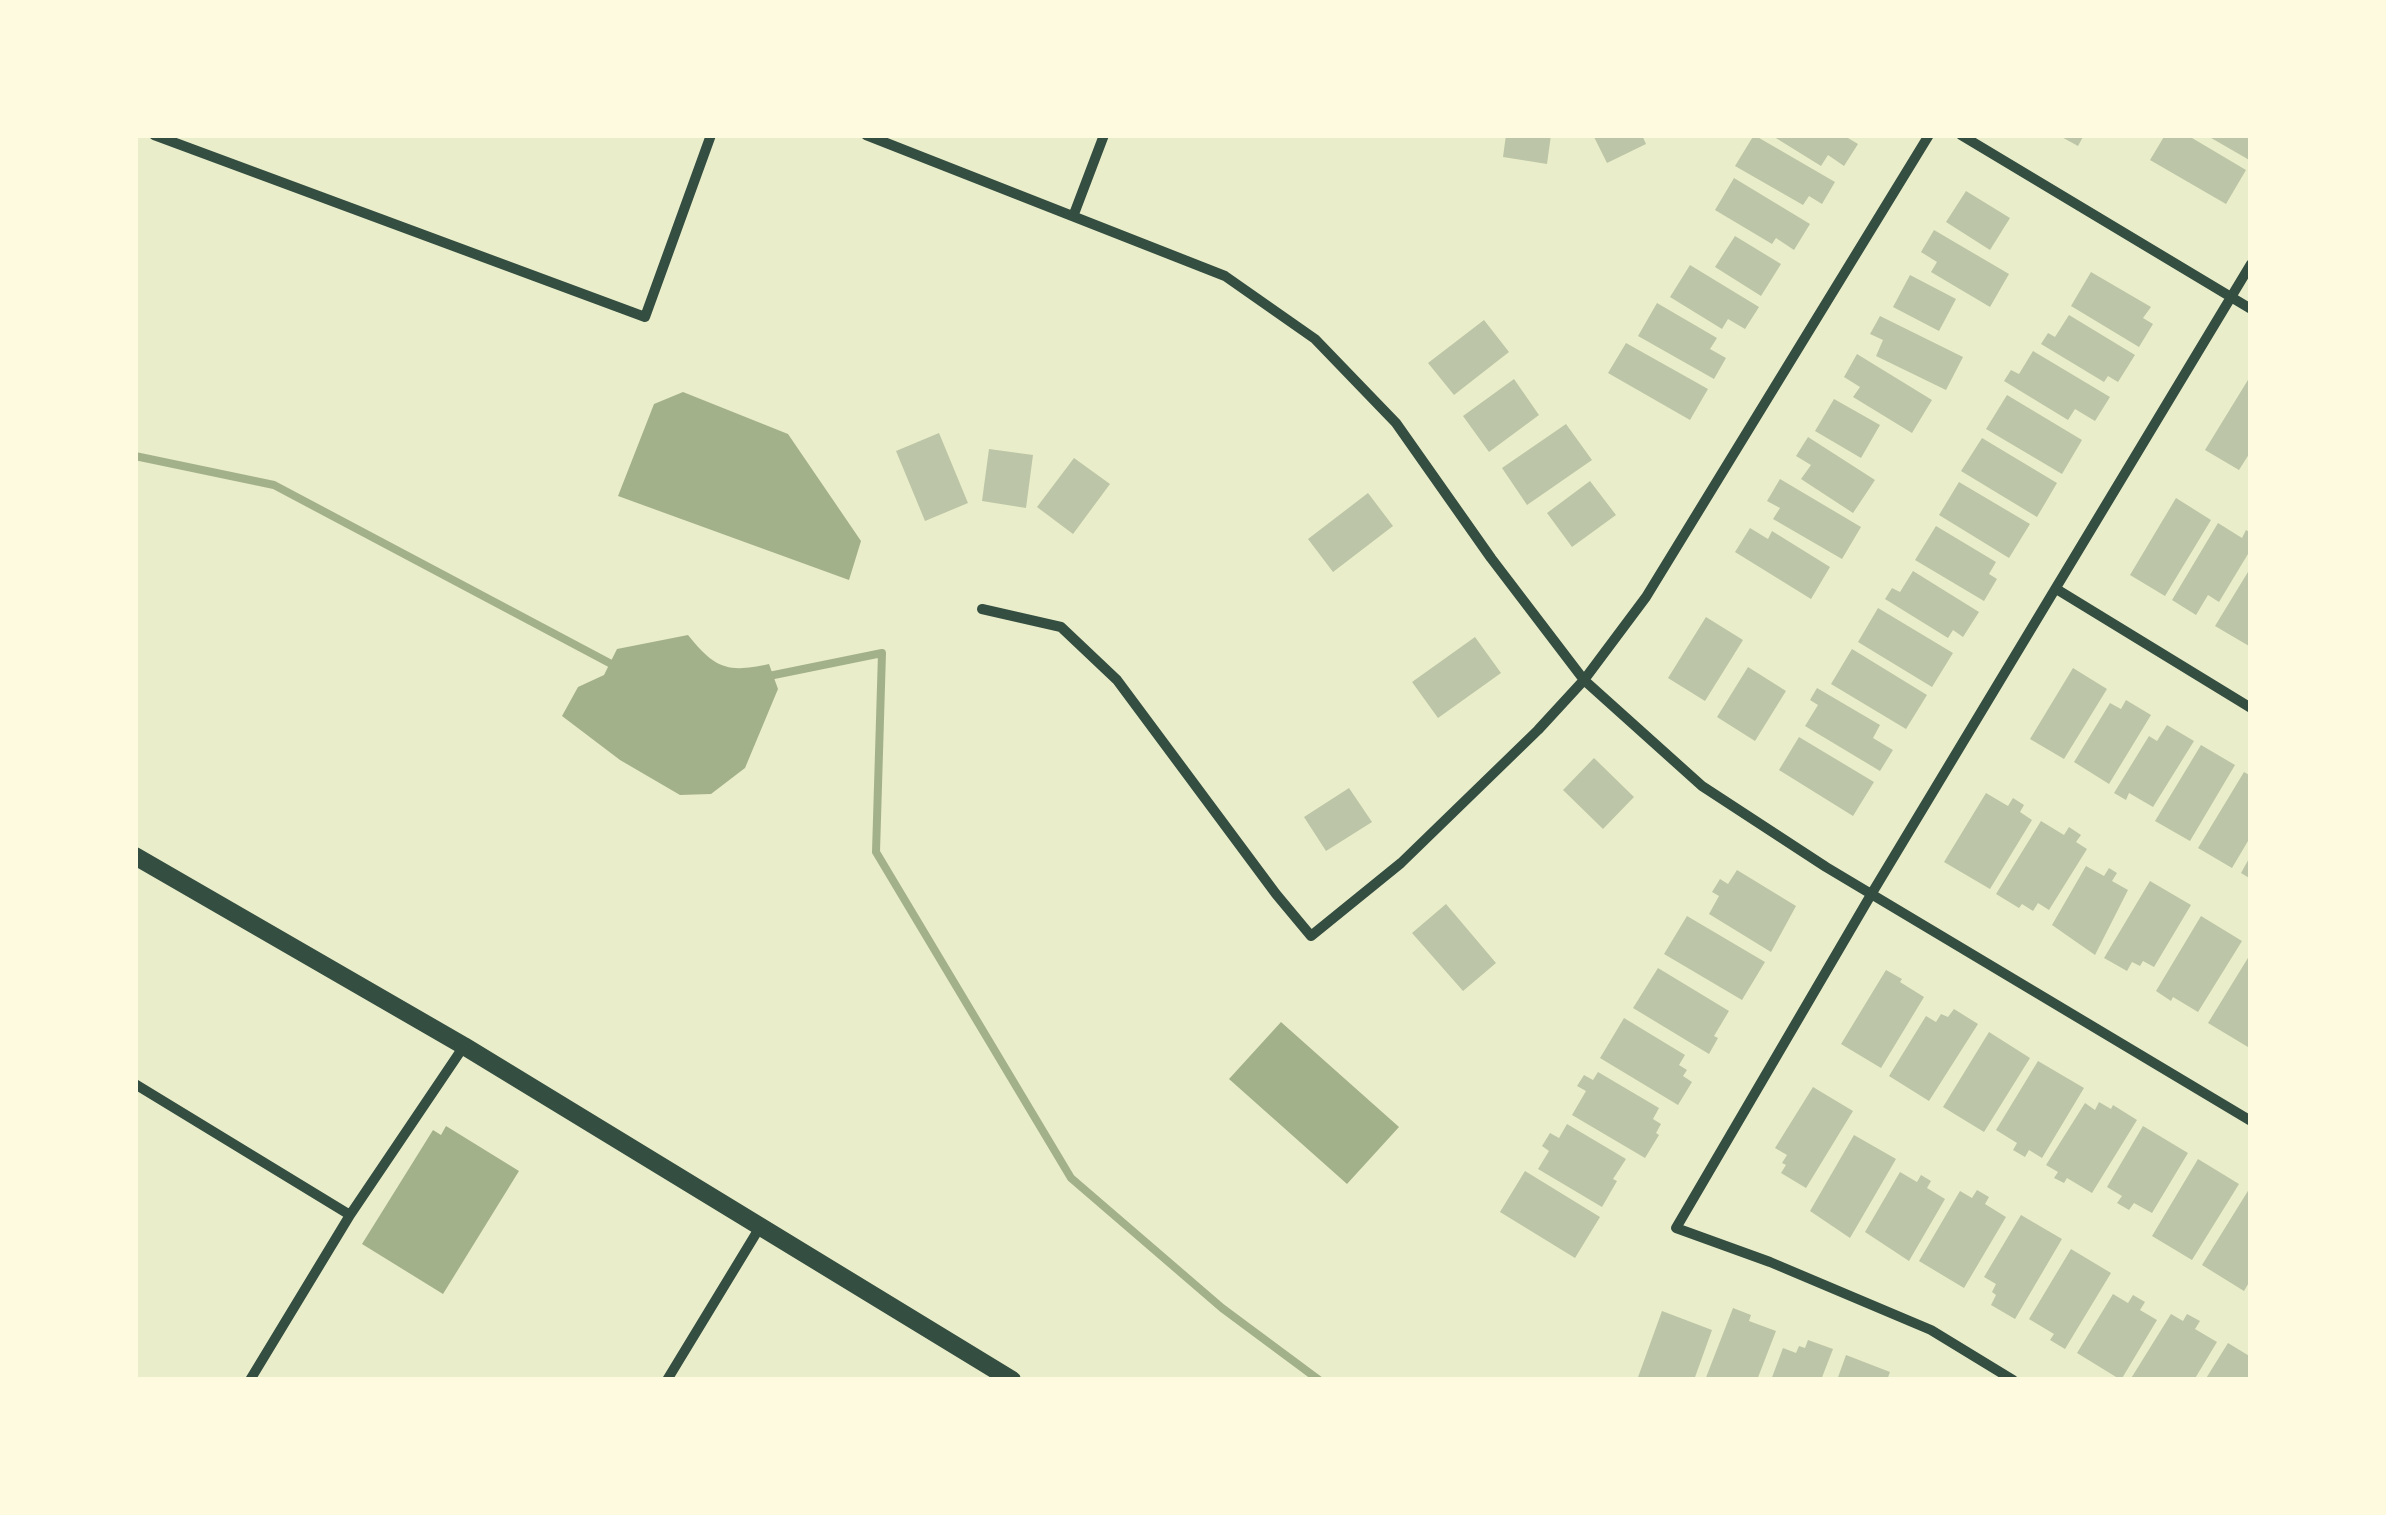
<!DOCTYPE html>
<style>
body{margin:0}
#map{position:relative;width:2386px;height:1515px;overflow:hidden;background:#e9edc9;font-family:Manrope,sans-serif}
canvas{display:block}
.frame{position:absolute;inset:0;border:138px solid #fefae0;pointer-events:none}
</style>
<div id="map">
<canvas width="2386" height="1515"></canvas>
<div class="frame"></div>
</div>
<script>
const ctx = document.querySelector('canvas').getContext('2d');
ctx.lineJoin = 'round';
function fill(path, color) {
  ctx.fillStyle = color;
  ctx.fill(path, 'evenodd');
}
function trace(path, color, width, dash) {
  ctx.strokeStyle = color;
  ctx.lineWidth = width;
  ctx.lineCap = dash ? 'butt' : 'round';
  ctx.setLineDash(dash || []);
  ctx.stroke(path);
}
fill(new Path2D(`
 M683,392L788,434L861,541L849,580L618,496L654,404Z
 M688,635C715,669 728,673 769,664L778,689L745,768L711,794L680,795L620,760L562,716L578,687L604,675L617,649Z
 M1281,1022L1399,1127L1347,1184L1229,1079Z
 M446,1126L519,1171L443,1294L362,1244L433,1130L441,1135Z`), '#a3b18a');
trace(new Path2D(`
 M135,456L274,485L617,667
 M764,677L882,653L876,852L1071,1178L1222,1308L1319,1380`), '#a3b18a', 8);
fill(new Path2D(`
 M1506,135H1551L1547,164L1503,157Z
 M1593,135H1642L1646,144L1607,163Z
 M1754,135L1835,182L1822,204L1809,196L1803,205L1735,166Z
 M1771,135H1843L1858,144L1844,166L1828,155L1821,166Z
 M2058,135H2084L2078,146Z
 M2165,135H2187L2246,170L2226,204L2150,160Z
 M2206,135H2251V161Z
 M1734,178L1810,224L1794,250L1776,238L1772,244L1715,210Z
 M1966,191L2010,218L1990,250L1946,222Z
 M1934,230L2009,274L1990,307L1931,272L1937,262L1921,252Z
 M1735,236L1781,264L1761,296L1715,267Z
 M1690,265L1759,307L1745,329L1728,319L1722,329L1670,297Z
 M2091,272L2151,307L2143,318L2153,324L2139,347L2071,306Z
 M1910,275L1956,299L1939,331L1893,307Z
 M1657,303L1717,338L1710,349L1726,358L1714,379L1638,336Z
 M2069,315L2135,355L2118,382L2108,376L2104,382L2041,344L2048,333L2055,337Z
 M1880,316L1963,357L1946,390L1876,356L1883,340L1870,334Z
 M1484,320L1509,352L1454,395L1428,363Z
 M1626,343L1708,389L1690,420L1608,373Z
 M2033,351L2110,397L2095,421L2075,409L2068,420L2004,381L2011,370L2019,374Z
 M1857,354L1932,400L1912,433L1853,397L1860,387L1844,377Z
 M2251,375V451L2239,470L2205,450Z
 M1514,379L1539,415L1489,452L1463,416Z
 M2007,395L2082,440L2062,474L1986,429Z
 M1834,399L1880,425L1861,458L1815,431Z
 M1566,424L1592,460L1527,505L1502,468Z
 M939,433L968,503L925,521L896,451Z
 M1808,437L1875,480L1853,513L1801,479L1811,465L1796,456Z
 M1982,438L2057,483L2037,517L1961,471Z
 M989,449L1033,455L1026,508L982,501Z
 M1074,458L1110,484L1073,534L1037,507Z
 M1780,479L1861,527L1842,559L1773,519L1780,508L1767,501Z
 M1590,481L1616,515L1572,547L1547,513Z
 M1959,482L2030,524L2009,558L1939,515Z
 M1368,493L1393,526L1333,572L1308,539Z
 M2176,498L2211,520L2165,596L2130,575Z
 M2218,523L2242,538L2246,530L2251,533V549L2219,602L2208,595L2196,615L2172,600Z
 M1936,526L1996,562L1989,574L1997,579L1984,601L1915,560Z
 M1750,528L1768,539L1772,531L1830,567L1811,599L1735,552Z
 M2251,567V643L2249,646L2215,626Z
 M1913,571L1979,612L1963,637L1953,630L1948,638L1885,599L1892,588L1900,592Z
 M1878,608L1953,653L1932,687L1858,642Z
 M1706,617L1743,640L1705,701L1668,678Z
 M1475,637L1501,673L1438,718L1412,682Z
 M1852,649L1927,695L1906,729L1831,684Z
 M1748,667L1786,691L1755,741L1717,717Z
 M2073,668L2107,689L2064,759L2030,739Z
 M1817,688L1880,725L1873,738L1893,750L1880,771L1805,726L1818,705L1810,700Z
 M2126,700L2151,715L2109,784L2074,762L2110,703L2121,709Z
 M2167,725L2194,741L2153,807L2129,793L2126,800L2114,793L2149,736L2157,741Z
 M1799,737L1874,782L1853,816L1779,770Z
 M2201,745L2235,765L2190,841L2155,821Z
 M1594,758L1634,797L1603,829L1563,790Z
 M2244,772L2251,776V836L2232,868L2198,848Z
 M1349,788L1372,822L1326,851L1304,817Z
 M1986,793L2008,806L2013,798L2024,805L2020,812L2032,820L1990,889L1944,862Z
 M2041,821L2064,835L2069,827L2081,835L2076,842L2087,849L2049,910L2038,903L2033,911L2022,904L2019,908L1996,894Z
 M2251,855V879L2241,873Z
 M2086,866L2104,876L2109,868L2117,873L2112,881L2128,890L2095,955L2052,925Z
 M1737,870L1796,906L1771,952L1709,914L1719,896L1712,892L1720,879L1728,884Z
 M2150,881L2191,905L2154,967L2143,961L2140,966L2132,962L2127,971L2104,958Z
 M1446,904L1496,963L1463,991L1412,933Z
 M1687,916L1765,962L1742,1000L1664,954Z
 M2201,916L2242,941L2198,1012L2173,997L2171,1001L2156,991Z
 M2251,953V1043L2248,1047L2208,1023Z
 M1658,968L1729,1011L1714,1036L1718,1038L1709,1054L1633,1008Z
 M1886,970L1902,979L1900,982L1924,997L1881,1068L1841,1044Z
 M1954,1009L1978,1024L1929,1101L1889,1076L1926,1016L1936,1022L1941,1014L1948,1017Z
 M1624,1018L1685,1055L1679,1065L1687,1070L1683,1076L1692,1082L1678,1105L1600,1058Z
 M1989,1032L2030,1058L1984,1132L1943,1107Z
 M2038,1061L2084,1088L2042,1158L2029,1150L2025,1157L2013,1150L2017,1143L1996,1130Z
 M1598,1072L1659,1108L1653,1119L1661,1124L1656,1133L1659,1135L1645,1158L1572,1115L1586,1091L1577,1086L1584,1075L1593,1080Z
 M1813,1087L1853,1111L1806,1188L1781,1173L1786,1165L1782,1163L1787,1155L1775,1148Z
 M2099,1102L2111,1109L2113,1105L2137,1120L2092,1193L2067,1178L2064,1183L2054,1178L2058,1172L2046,1165L2085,1103L2095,1110Z
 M1567,1124L1626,1159L1613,1179L1617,1181L1602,1207L1538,1169L1549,1151L1542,1146L1550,1133L1559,1138Z
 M2143,1126L2188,1153L2152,1213L2134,1203L2129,1210L2117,1203L2122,1196L2107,1187Z
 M1854,1135L1896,1159L1850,1238L1810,1211Z
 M2198,1159L2239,1184L2192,1260L2152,1236Z
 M1525,1171L1600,1217L1575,1258L1500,1212Z
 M1900,1172L1917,1182L1921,1175L1931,1181L1927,1188L1945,1199L1909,1261L1865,1232Z
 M2251,1186V1279L2244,1291L2202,1265Z
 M1977,1190L1989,1197L1985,1204L2006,1217L1964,1288L1919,1261L1960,1191L1972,1198Z
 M2021,1215L2062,1239L2015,1319L1991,1305L1996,1295L1992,1292L1996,1284L1984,1277Z
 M2071,1249L2111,1273L2065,1349L2050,1340L2054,1334L2029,1319Z
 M2113,1294L2128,1303L2133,1295L2145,1302L2140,1310L2157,1320L2121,1380L2077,1353Z
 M1733,1308L1751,1315L1749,1321L1776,1331L1757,1380H1705Z
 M1662,1311L1712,1330L1694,1380H1637Z
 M2171,1314L2183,1321L2187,1314L2200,1321L2195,1329L2217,1342L2194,1380H2130Z
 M1808,1340L1833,1349L1821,1380H1771L1783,1348L1796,1353L1799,1346L1805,1348Z
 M2228,1343L2251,1357V1380H2205Z
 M1846,1355L1890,1372L1887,1380H1837Z`), '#bcc5a7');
trace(new Path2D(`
 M154,135L645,317L711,135
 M866,135L1225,276L1315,339L1396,423L1491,558L1584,680L1702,786L1826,867L2251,1121
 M1961,135L2251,309
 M1074,214L1104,135
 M2058,590L2251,708
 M982,609L1061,627L1117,680L1276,894L1311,936L1401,863L1538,730L1584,680L1646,597L1929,135
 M135,1084L350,1215
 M250,1380L350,1215L464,1046
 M667,1380L760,1227
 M2013,1380L1931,1330L1770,1262L1676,1228L1872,893L2251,264`), '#344e41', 10);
trace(new Path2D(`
 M135,856L464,1046L1012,1380`), '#344e41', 18);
</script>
